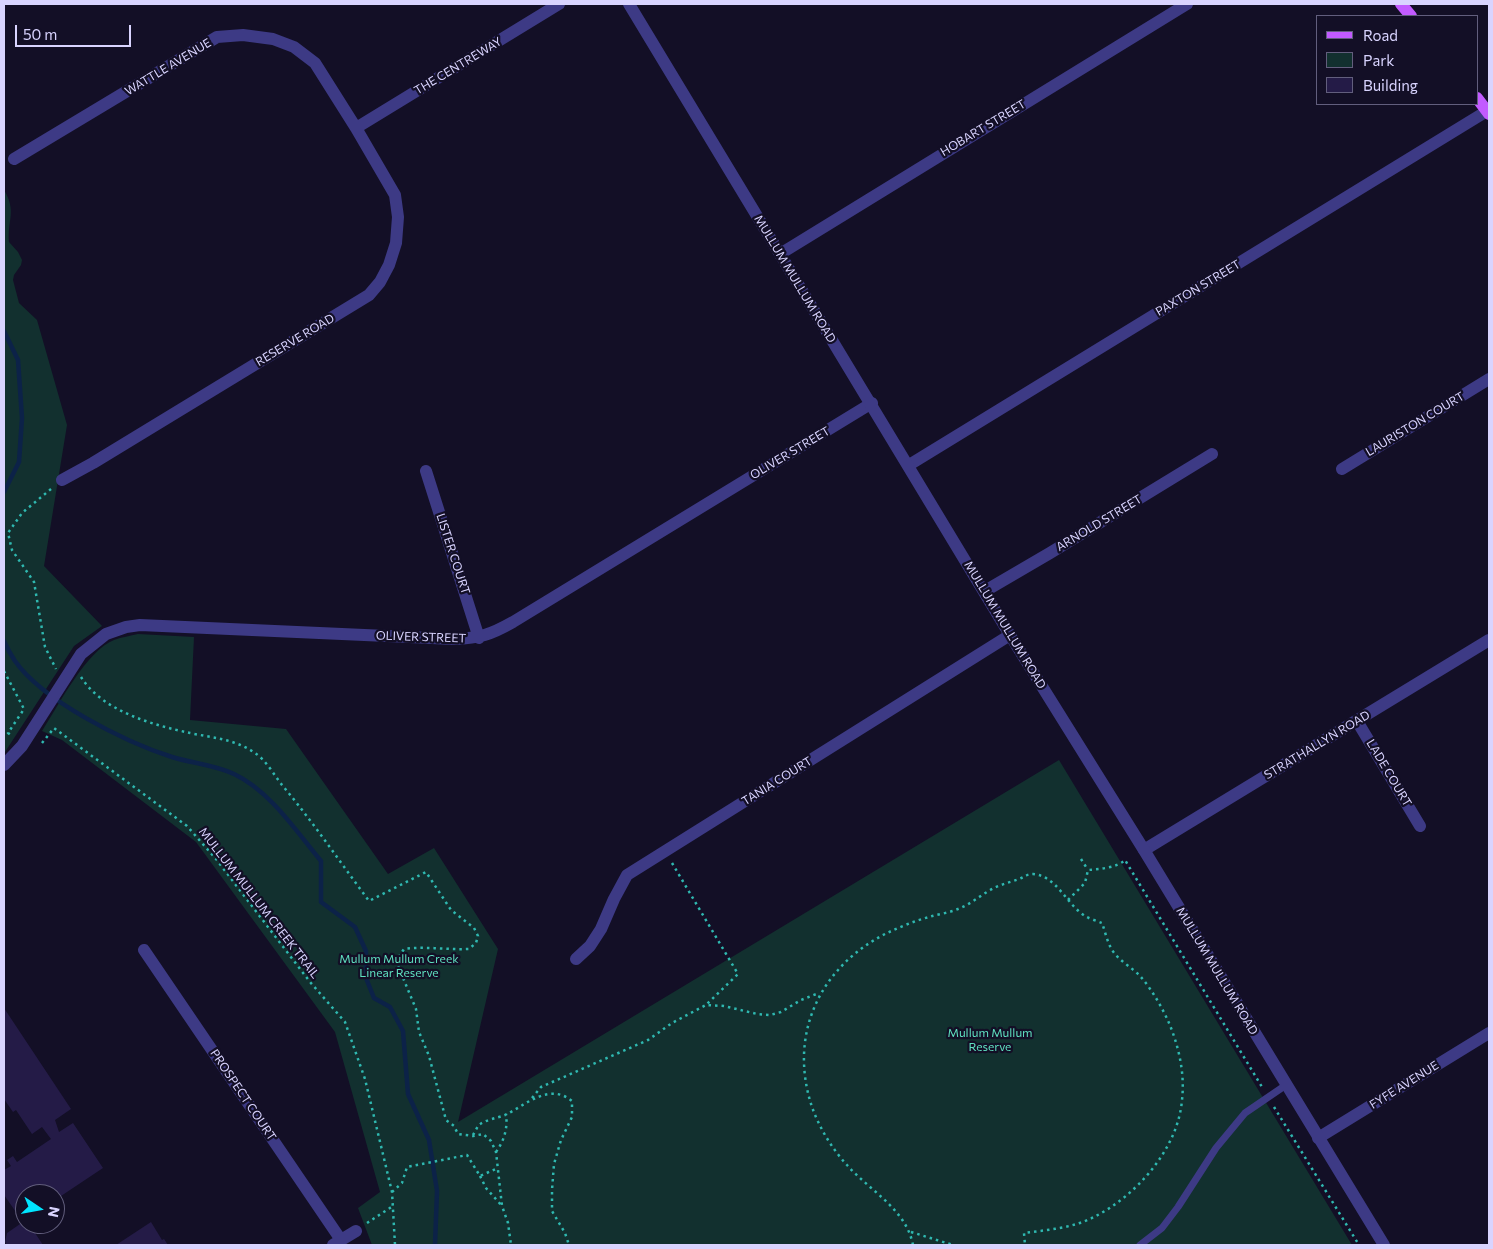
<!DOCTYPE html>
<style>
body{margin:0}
#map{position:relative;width:1493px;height:1249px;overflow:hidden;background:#130f26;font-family:Commissioner,sans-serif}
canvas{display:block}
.frame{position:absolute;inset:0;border:5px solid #d9d4ff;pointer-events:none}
.legend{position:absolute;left:1316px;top:15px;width:162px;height:90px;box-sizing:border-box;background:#130f26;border:1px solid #625e7d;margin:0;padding:6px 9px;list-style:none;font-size:15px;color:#d9d4ff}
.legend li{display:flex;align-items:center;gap:10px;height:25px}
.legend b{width:25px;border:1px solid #625e7d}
.north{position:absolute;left:15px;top:1184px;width:50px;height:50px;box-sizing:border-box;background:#130f26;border:1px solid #625e7d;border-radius:50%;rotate:102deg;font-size:14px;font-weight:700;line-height:20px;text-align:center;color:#d9d4ff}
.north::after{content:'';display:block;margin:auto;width:18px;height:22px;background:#00e5ff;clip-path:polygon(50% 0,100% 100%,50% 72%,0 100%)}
.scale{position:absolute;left:15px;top:25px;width:116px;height:22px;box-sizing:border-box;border:2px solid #d9d4ff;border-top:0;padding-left:6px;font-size:15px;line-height:18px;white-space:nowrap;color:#d9d4ff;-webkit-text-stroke:4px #130f26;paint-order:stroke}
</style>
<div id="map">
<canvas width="1493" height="1249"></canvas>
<div class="frame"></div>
<ul class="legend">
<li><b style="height:6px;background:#c25bff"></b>Road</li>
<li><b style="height:14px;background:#12302f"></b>Park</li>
<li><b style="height:14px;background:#241b47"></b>Building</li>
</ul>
<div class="north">N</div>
<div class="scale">50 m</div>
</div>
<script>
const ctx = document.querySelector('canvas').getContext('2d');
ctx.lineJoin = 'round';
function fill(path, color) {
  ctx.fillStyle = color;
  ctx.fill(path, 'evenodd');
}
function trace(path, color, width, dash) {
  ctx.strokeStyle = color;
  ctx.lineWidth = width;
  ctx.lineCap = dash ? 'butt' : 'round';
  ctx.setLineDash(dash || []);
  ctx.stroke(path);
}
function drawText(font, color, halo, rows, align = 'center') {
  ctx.font = font + ' Commissioner,sans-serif';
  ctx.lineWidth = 4.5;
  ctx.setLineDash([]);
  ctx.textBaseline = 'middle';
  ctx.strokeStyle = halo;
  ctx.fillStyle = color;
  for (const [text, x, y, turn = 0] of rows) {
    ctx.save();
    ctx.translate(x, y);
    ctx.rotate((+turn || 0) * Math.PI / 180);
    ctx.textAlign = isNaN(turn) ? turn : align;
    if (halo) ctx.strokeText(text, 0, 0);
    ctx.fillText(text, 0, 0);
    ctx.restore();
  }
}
fill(new Path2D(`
 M4,190C17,211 7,221 9,242L18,252L22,260L21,265L14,275L13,280L19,303L37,320L67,425L44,566L102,626L74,646L5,752L4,750Z
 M138,634L194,637L190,720L286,729L388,874L434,848L498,949L458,1122L1059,760L1352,1245H372L358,1208L380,1192L335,1032L196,842L62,740L42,731C58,706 87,650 114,640C122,637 130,636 138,634Z`), '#12302f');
trace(new Path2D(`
 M4,331L18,360L22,418L19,462L4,492
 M4,641C7,648 11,655 15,661C43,701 125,742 172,757C191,763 215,765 234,774C270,791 296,831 321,861V902L355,927L366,951V978L374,998L390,1007L403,1031L408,1094L429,1140L437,1191L435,1245`), '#0c2248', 4.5);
fill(new Path2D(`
 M4,1008L71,1109L55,1120L59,1132L73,1123L103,1168L55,1200V1194H25V1224H29L43,1245H7L5,1242L7,1233L23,1222L4,1195V1170L11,1166L7,1160L13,1156L17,1162L51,1139L42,1127L32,1134L16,1110L13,1112L4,1099Z
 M151,1222L162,1240L164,1239L168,1245H116Z`), '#241b47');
trace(new Path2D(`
 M51,489L22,513L8,533L12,550L34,582L45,647L56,669
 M4,671L24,709L8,733L12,736
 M81,677C102,711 153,725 190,733C213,738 235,739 255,753C266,760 274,775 282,785C313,822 340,862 369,901L426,872L451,910L474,928L478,936L476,943L469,949C447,950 426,946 404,949L396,961L416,1009L419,1032L429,1056L446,1120L454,1126L458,1134L473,1136L483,1134L491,1141L496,1152L502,1206L508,1223L511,1245
 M42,743L54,728L187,826L216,859L310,982L345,1022L365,1079L392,1192L395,1245
 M1081,859L1088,870
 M672,863L738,974L706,1005
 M1068,900L1085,883L1088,870C1100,869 1116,868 1125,860L1262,1087
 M532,1098L541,1087L648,1040L672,1023L706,1005L724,1006L757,1014L770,1015L781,1012L801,1000L819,993
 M1274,1107L1359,1245
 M473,1135C475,1132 477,1127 479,1125C485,1120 497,1118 505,1115C526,1105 549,1082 572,1101V1117L561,1140L554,1164L552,1190V1211L565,1233L569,1245
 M496,1152C504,1141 508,1128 506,1114
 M480,1176L486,1188L502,1206
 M392,1192L402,1183L407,1167L467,1155L480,1176L498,1168
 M367,1223L393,1206
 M911,1232L953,1245
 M913,1245C906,1209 870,1191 847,1165C832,1149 819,1127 812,1107C788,1035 819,967 887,933C900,927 914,921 929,917C938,914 949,913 958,909C971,904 982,894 994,888C1002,884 1011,882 1019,879C1024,877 1027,874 1033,874C1057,876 1066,904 1085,916C1090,919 1097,921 1102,923C1105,931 1107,941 1111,948C1117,960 1132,967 1141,977C1152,990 1162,1007 1169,1023C1179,1047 1185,1074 1182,1100C1178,1149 1136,1196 1094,1217C1073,1228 1047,1230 1024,1233L1025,1245`), '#2fb8b0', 2.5, [2.5, 4]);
trace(new Path2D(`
 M1140,1245L1162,1228L1178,1207L1216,1148L1245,1113L1286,1085`), '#3d3a85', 7);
trace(new Path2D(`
 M356,128L559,4
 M14,159L217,37L243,35L273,39L294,47L315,63L356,128L395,195L398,217L396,243L389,265L380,282L369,295L93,463L62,480
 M780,254L1187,4
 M909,465L1487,111
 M1342,469L1489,379
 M426,471L479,638
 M985,591L1050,553L1212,454
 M1357,721L1420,826
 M4,765L22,746L81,654L106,634L126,627L140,625L454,639C480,638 490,635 513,622L872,403
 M1144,850L1489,640
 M144,950L341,1240
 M576,959L590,946L601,929L614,899L627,875L1010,635
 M1318,1138L1489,1033
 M333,1245L356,1231`), '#3d3a85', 12);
trace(new Path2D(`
 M629,4L1010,635L1144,850L1384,1245`), '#3d3a85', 12);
trace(new Path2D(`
 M1401,4L1411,16
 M1477,98L1489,114`), '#c25bff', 12);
drawText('12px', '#d9d4ff', '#130f26', [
 ["THE CENTREWAY",458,66,-31],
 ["WATTLE AVENUE",168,67,-31],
 ["HOBART STREET",983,128,-31],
 ["MULLUM MULLUM ROAD",795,279,59],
 ["PAXTON STREET",1198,288,-31],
 ["RESERVE ROAD",295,340,-31],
 ["LAURISTON COURT",1415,424,-31],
 ["OLIVER STREET",790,453,-31],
 ["ARNOLD STREET",1099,523,-31],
 ["LISTER COURT",453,554,72],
 ["MULLUM MULLUM ROAD",1005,625,59],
 ["OLIVER STREET",421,637,2],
 ["STRATHALLYN ROAD",1317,745,-31],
 ["LADE COURT",1389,773,59],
 ["TANIA COURT",777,781,-32],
 ["MULLUM MULLUM CREEK TRAIL",259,903,52],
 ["MULLUM MULLUM ROAD",1217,971,59],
 ["FYFE AVENUE",1404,1085,-32],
 ["PROSPECT COURT",243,1095,56]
]);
drawText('12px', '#5fe0c0', '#130f26', [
 ["Mullum Mullum Creek",399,959],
 ["Linear Reserve",399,973],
 ["Mullum Mullum",990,1033],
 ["Reserve",990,1047]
]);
</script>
